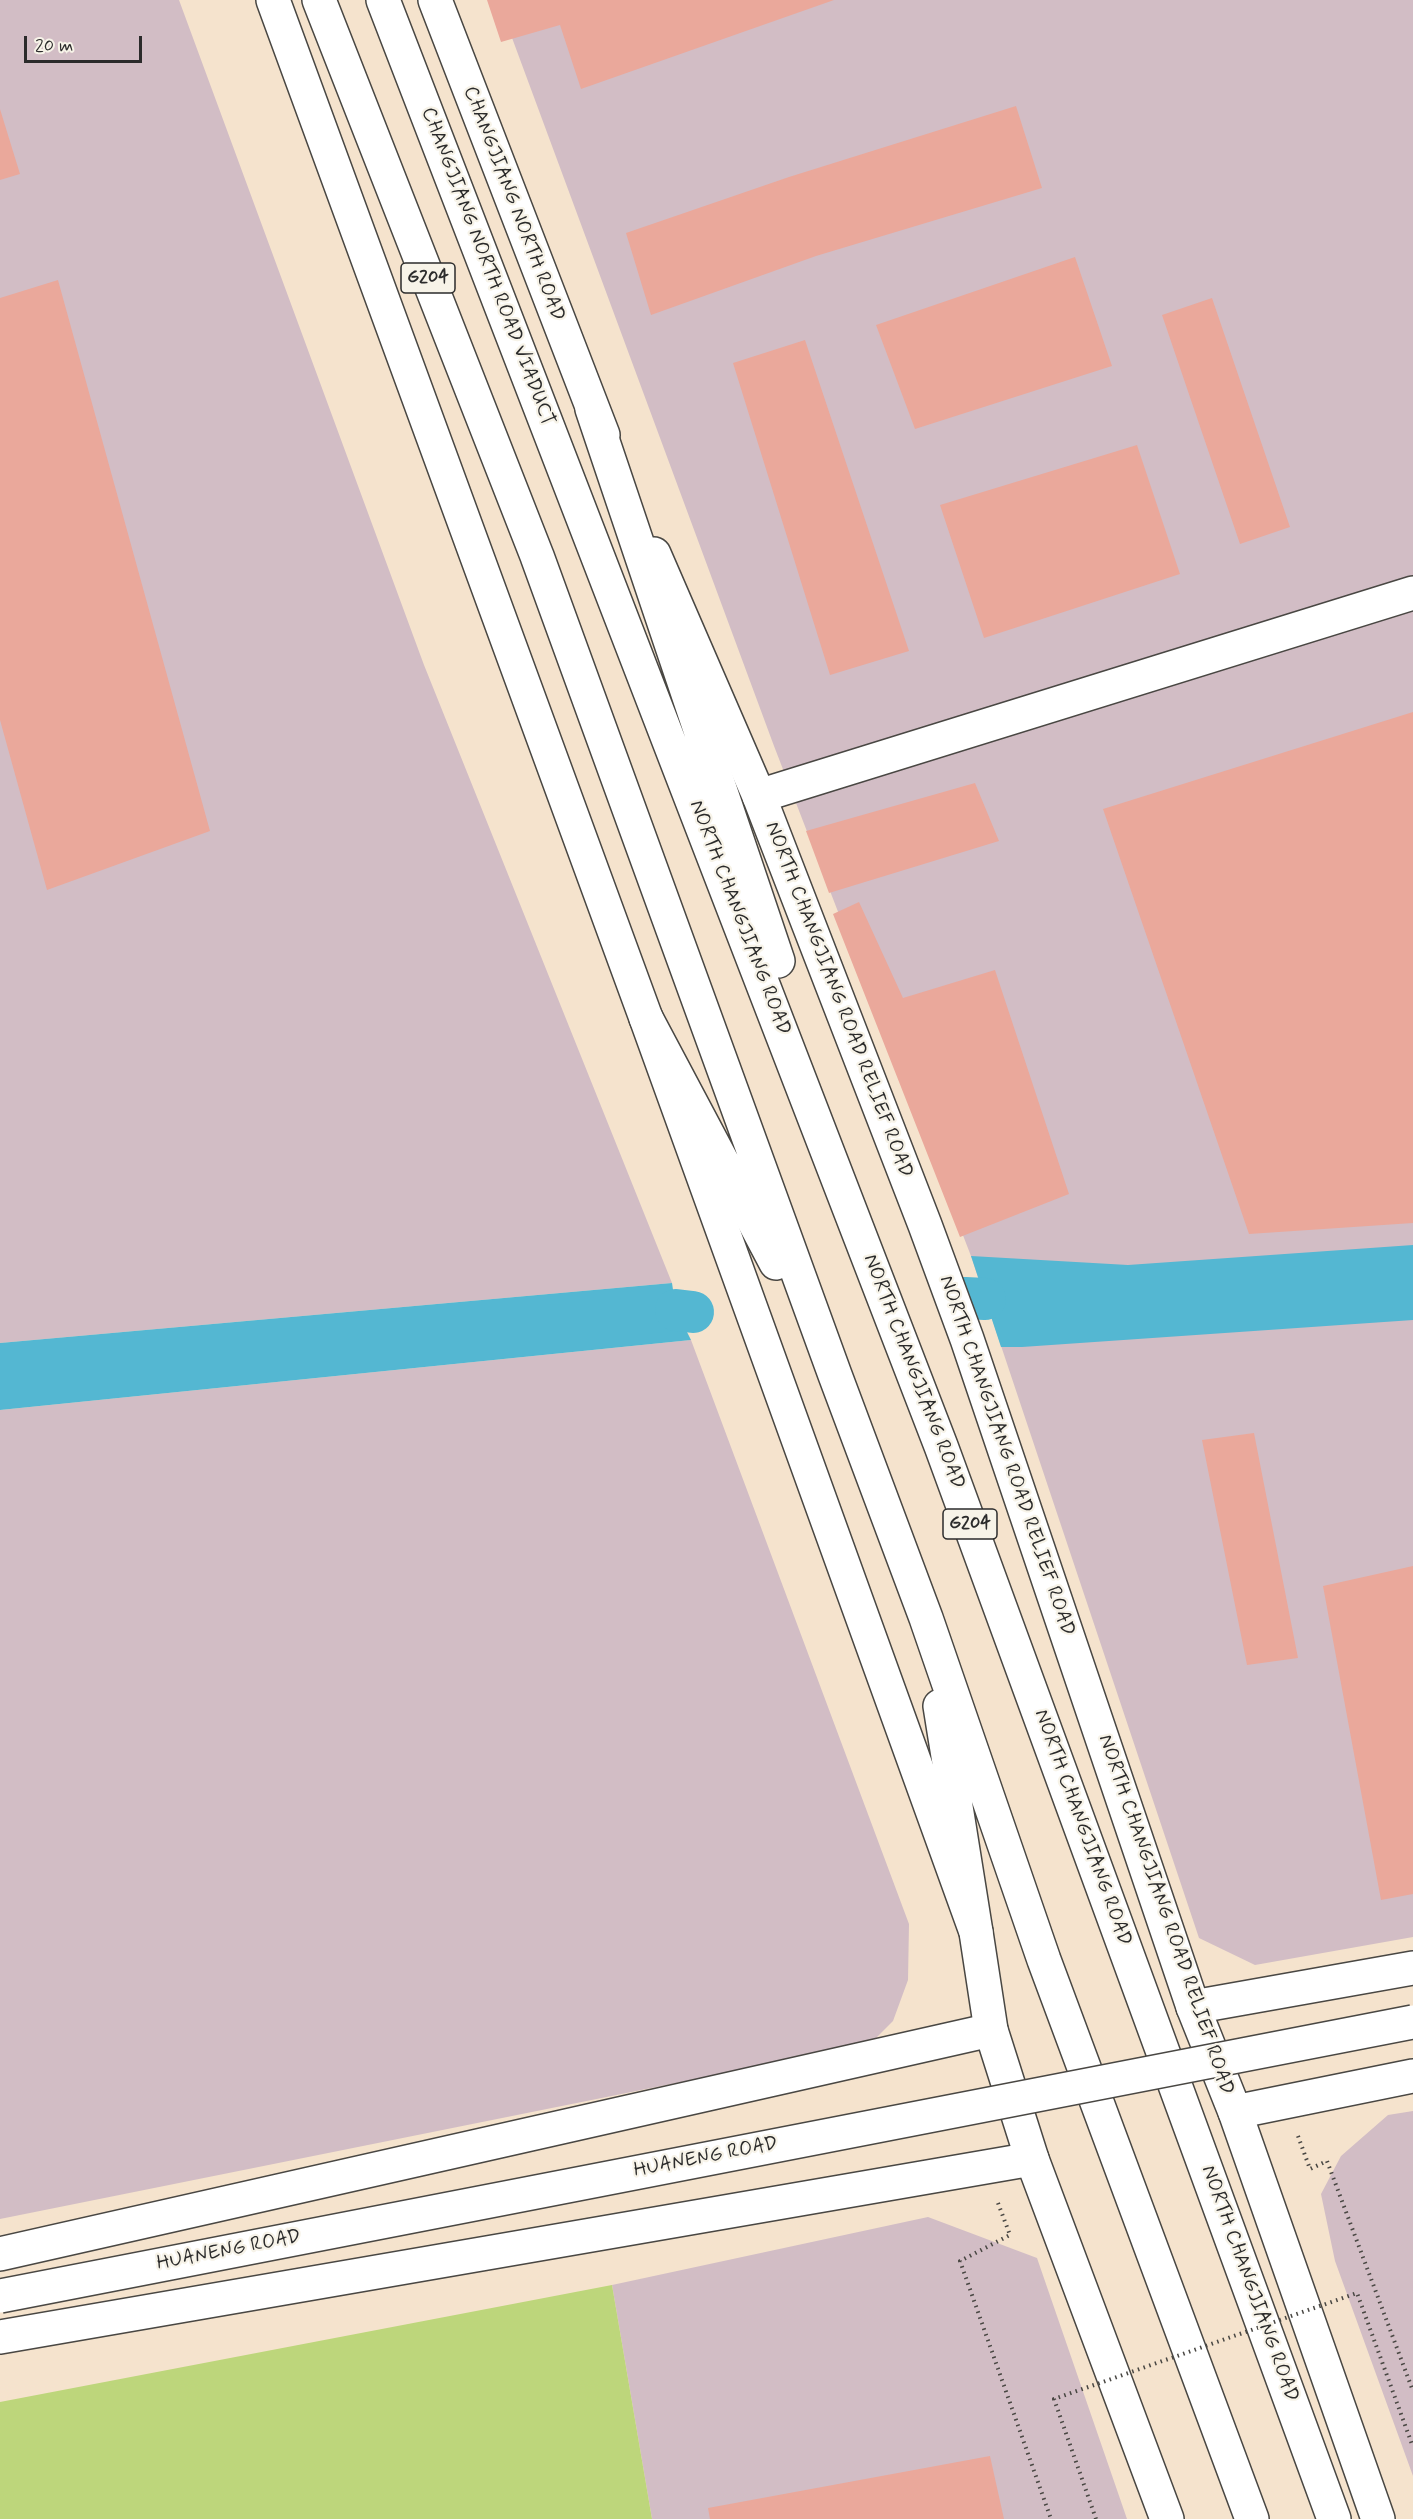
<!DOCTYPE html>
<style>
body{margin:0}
#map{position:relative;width:1413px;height:2519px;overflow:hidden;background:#f5e3cd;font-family:Mynerve,sans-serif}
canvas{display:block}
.scale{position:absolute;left:24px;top:36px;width:118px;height:27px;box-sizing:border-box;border:3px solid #2b2b2b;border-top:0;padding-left:8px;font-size:18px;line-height:21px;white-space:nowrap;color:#2b2b2b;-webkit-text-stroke:4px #f7f3e8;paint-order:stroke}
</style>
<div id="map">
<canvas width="1413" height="2519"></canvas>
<div class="scale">20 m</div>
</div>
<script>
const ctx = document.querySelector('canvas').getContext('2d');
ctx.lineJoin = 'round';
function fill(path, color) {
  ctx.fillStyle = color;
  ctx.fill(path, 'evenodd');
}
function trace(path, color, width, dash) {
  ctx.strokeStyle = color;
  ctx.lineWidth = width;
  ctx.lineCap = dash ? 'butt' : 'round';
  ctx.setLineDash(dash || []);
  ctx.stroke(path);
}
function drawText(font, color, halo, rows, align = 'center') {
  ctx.font = font + ' Mynerve,sans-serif';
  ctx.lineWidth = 4.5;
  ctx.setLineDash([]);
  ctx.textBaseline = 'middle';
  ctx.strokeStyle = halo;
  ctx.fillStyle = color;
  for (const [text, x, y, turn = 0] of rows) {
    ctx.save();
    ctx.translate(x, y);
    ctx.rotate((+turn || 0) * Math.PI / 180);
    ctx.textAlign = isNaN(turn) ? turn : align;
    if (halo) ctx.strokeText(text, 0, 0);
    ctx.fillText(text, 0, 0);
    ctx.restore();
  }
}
fill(new Path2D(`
 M0,0H179L424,665L672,1283L0,1343Z
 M498,0H1413V1937L1255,1965L1199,1938L971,1256L774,746Z
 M691,1340L909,1924L908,1980L893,2021L870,2044L0,2219V1410Z
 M1413,2111V2476L1335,2261L1321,2194L1341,2156L1388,2115Z
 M928,2217L1037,2258L1127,2519H652L612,2285Z`), '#d2bdc5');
fill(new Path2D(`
 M612,2285L652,2519H0V2402Z`), '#bdd67b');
fill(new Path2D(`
 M1413,1245V1320L1022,1347H1001L971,1256L1128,1265Z
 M672,1283L676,1310L691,1340L0,1410V1343Z`), '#54b7d2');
trace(new Path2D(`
 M965,1298L985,1299
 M676,1310L693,1312`), '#54b7d2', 42);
fill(new Path2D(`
 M487,0H834L581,89L560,25L501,42Z
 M1016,106L1042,188L816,256L651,315L626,233L789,177Z
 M0,109L20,174L0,180Z
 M1075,257L1112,366L915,429L876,325Z
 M58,280L210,831L47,890L0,720V298Z
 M1212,298L1290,527L1240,544L1162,315Z
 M805,340L909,651L830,675L733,363Z
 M1137,445L1180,574L984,638L940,505Z
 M1413,712V1223L1249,1234L1103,809Z
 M975,783L999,841L829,893L806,831Z
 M859,902L903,998L995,970L1069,1194L960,1237L833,914Z
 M1254,1433L1298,1658L1247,1665L1202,1440Z
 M1413,1566V1894L1381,1900L1323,1586Z
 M990,2456L1004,2519H710L708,2508Z`), '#eaa89b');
const tertiary = new Path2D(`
 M759,796L1413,593
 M1193,2007L1413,1968
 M1235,2112L1413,2076
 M0,2254L991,2030
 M0,2337L1032,2159`);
const secondary = new Path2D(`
 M273,0L646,1018L976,1932L991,2030L1032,2159L1167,2519
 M435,0L603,435
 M654,554L759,796L925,1225L967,1339L1193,2007L1235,2112L1378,2519`);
const trunk = new Path2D(`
 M319,0L537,556L835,1375L926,1618L1044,1960L1252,2519
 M383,0L941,1446L1334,2519
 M592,409L778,961
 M646,1018L776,1263
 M940,1706L976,1932`);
trace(tertiary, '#494743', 36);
trace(secondary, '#494743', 36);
trace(trunk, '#494743', 36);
trace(new Path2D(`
 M1298,2136L1310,2169L1327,2161L1413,2391
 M998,2203L1010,2235L960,2261L1051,2519`), '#494743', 4, [1.5, 4.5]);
trace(tertiary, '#fff', 33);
trace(secondary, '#fff', 33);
trace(trunk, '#fff', 33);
const tertiaryBridge = new Path2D(`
 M0,2296L1413,2022`);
trace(tertiaryBridge, '#494743', 36, []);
trace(new Path2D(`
 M1096,2519L1054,2399L1357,2293L1413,2447`), '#494743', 4, [1.5, 4.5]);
trace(tertiaryBridge, '#fff', 33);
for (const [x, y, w] of [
 [428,278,54],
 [970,1524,54]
]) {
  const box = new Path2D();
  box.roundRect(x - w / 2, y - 15, w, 30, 4.5);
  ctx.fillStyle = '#f7f3e8';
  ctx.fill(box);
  trace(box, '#2b2b2b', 1.5);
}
drawText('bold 18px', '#2b2b2b', null, [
 ["G204",428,278],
 ["G204",970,1524]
]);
drawText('20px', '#2b2b2b', '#f7f3e8', [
 ["CHANGJIANG NORTH ROAD",513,204,69],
 ["CHANGJIANG NORTH ROAD VIADUCT",487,267,69],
 ["NORTH CHANGJIANG ROAD",739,918,69],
 ["NORTH CHANGJIANG ROAD RELIEF ROAD",838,1000,69],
 ["NORTH CHANGJIANG ROAD",913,1372,69],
 ["NORTH CHANGJIANG ROAD RELIEF ROAD",1006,1456,71],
 ["NORTH CHANGJIANG ROAD",1082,1828,70],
 ["NORTH CHANGJIANG ROAD RELIEF ROAD",1165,1915,71],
 ["HUANENG ROAD",706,2158,-11],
 ["HUANENG ROAD",229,2251,-11],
 ["NORTH CHANGJIANG ROAD",1249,2284,70]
]);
</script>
